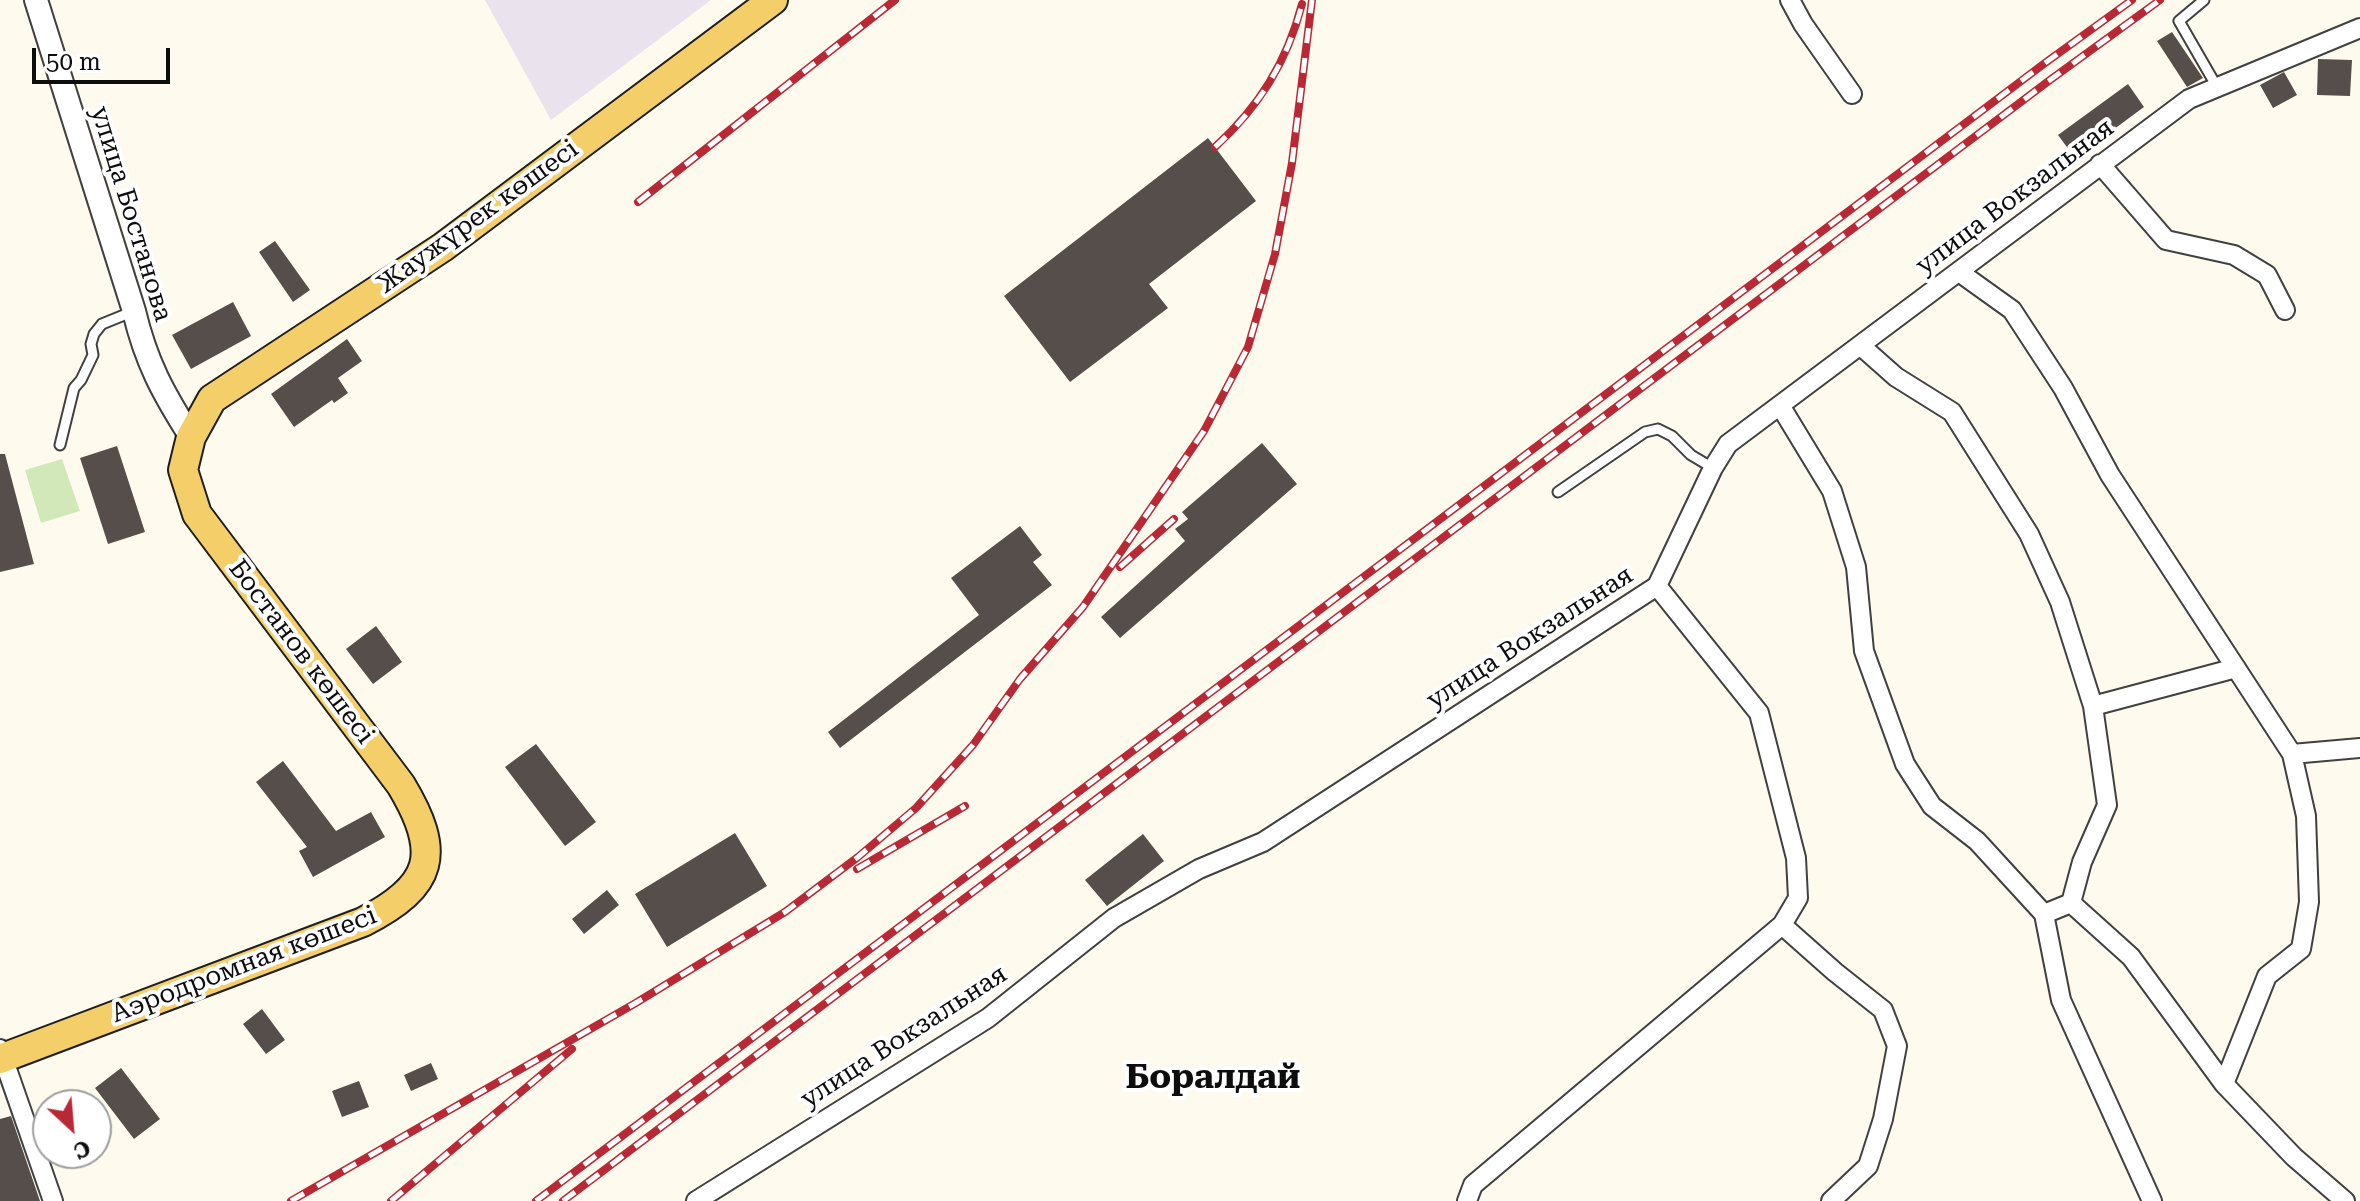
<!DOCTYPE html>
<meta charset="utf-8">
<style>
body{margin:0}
#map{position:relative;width:2360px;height:1201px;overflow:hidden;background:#fefbee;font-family:"Roboto Serif",serif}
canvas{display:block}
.north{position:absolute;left:32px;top:1089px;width:80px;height:80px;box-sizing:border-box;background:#fff;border:2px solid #9e9e9e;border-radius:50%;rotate:154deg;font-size:22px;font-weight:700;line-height:32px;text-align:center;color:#0d0d0d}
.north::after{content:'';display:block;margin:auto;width:28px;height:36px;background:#b92935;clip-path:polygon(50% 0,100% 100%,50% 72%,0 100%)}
.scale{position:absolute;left:32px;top:48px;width:138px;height:36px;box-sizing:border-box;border:4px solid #0d0d0d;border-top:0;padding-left:10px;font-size:24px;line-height:28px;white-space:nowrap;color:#0d0d0d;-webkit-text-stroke:6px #fff;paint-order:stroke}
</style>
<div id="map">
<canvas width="2360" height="1201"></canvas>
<div class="north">С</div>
<div class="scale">50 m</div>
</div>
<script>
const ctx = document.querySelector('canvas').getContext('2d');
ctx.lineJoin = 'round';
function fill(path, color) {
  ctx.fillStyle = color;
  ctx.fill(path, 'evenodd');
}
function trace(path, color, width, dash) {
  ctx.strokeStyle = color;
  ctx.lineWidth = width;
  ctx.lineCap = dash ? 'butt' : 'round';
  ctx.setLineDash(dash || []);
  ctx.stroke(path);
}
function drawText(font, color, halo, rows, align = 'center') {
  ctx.font = font + ' "Roboto Serif",serif';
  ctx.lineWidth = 8;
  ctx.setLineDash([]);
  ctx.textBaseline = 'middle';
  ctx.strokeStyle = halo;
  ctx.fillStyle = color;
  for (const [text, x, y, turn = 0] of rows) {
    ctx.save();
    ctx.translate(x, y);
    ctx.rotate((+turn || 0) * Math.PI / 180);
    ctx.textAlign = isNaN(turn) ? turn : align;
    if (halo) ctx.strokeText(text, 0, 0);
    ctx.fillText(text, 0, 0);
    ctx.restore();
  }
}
fill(new Path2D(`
 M485,0H711L551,120Z`), '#eae2ec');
fill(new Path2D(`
 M62,459L80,511L41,523L25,470Z`), '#d2e8b9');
fill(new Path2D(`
 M2172,32L2203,78L2187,87L2157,41Z
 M2318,59L2352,60L2350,96L2317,95Z
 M2284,72L2297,95L2273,108L2260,85Z
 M2128,84L2144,107L2075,158L2058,135Z
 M1208,138L1256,201L1149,284L1168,308L1070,382L1004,296Z
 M275,241L310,290L293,302L259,252Z
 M233,302L251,336L191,369L172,335Z
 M347,339L362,361L338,378L348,393L334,403L332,400L294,427L271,394Z
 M1262,443L1297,484L1120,638L1101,617L1185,541L1175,529L1188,519L1182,512Z
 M117,446L145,532L108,544L80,458Z
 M0,454H5L34,564L0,572Z
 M1020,526L1042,555L1033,562L1052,585L840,748L828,732L979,615L951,578Z
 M376,626L402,662L373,684L346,649Z
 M536,744L596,822L565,846L505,767Z
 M283,761L336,831L371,812L385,837L313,877L299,851L307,847L256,782Z
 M735,833L767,886L667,947L635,894Z
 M1143,834L1164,861L1107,906L1085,880Z
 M607,890L619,905L584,934L572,919Z
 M262,1009L285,1040L266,1054L243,1024Z
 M431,1063L438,1079L411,1091L404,1075Z
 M121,1068L160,1119L134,1139L95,1088Z
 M359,1081L369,1107L342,1117L332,1091Z
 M11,1116L40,1201H0V1119Z`), '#554e4a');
const service = new Path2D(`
 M2204,0L2179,21L2217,87
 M60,445L74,388L81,380L93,355L91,344L94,334L102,324L134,311
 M1558,492L1645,432L1658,429L1672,436L1691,455L1713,468`);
const minor = new Path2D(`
 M1790,0L1803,24L1852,94
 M2100,164L2166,240L2234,255L2267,275L2285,310
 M1959,272L2012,310L2063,388L2110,475L2292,754L2306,816L2309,902L2301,949L2267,976L2224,1084
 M1781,407L1832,491L1856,567L1864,651L1905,764L1932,806L1977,841L2044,914L2071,903L2082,862L2107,805L2093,706L2060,602L2029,534L1952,412L1896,377L1861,346
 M2093,706L2236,668
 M2292,754L2360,748
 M2071,903L2131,957L2224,1084L2294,1157L2345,1201
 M2044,914L2061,1000L2152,1201
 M1782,925L1835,972L1883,1010L1897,1046L1883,1119L1868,1166L1831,1201
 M0,1049L53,1201
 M696,1201L988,1018L1114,918L1199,869L1263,842L1657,586L1713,468L1728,444L2189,99L2360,28
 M1467,1201L1473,1185L1782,925L1798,898L1796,858L1759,713L1657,586`);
const tertiary = new Path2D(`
 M36,0L134,311C146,362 163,393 191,437`);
const primary = new Path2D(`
 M0,1059L363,922C434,886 442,853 401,785L197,514L183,470L191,437L212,399L443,247L773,0`);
trace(service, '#404040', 13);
trace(minor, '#404040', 22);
trace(tertiary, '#404040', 26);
trace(primary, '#1e1e1e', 32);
trace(service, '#fff', 9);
trace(minor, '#fff', 18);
trace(tertiary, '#fff', 22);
trace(primary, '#f4ce68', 28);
const rail = new Path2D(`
 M1215,147C1259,107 1287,62 1302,4
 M638,202L895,0
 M1120,567L1174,519
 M857,869L965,806
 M291,1201L634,1004L785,912L858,857L916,808L973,745L1020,679L1083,607L1204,431L1248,347L1275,254L1292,163L1312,0
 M391,1201L572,1049
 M536,1201L2045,63L2132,0
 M563,1201L2050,80L2160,0`);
trace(rail, '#b92935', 8);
trace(rail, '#fff', 5, [15]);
drawText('26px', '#0d0d0d', '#fff', [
 ["улица Вокзальная",2015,197,-37],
 ["улица Бостанова",131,214,73],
 ["Жаужүрек көшесі",478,217,-36],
 ["улица Вокзальная",1530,638,-33],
 ["Бостанов көшесі",301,652,53],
 ["Аэродромная көшесі",244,965,-21],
 ["улица Вокзальная",904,1037,-33]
]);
drawText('bold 34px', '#0d0d0d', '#fff', [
 ["Боралдай",1213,1078]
]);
</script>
